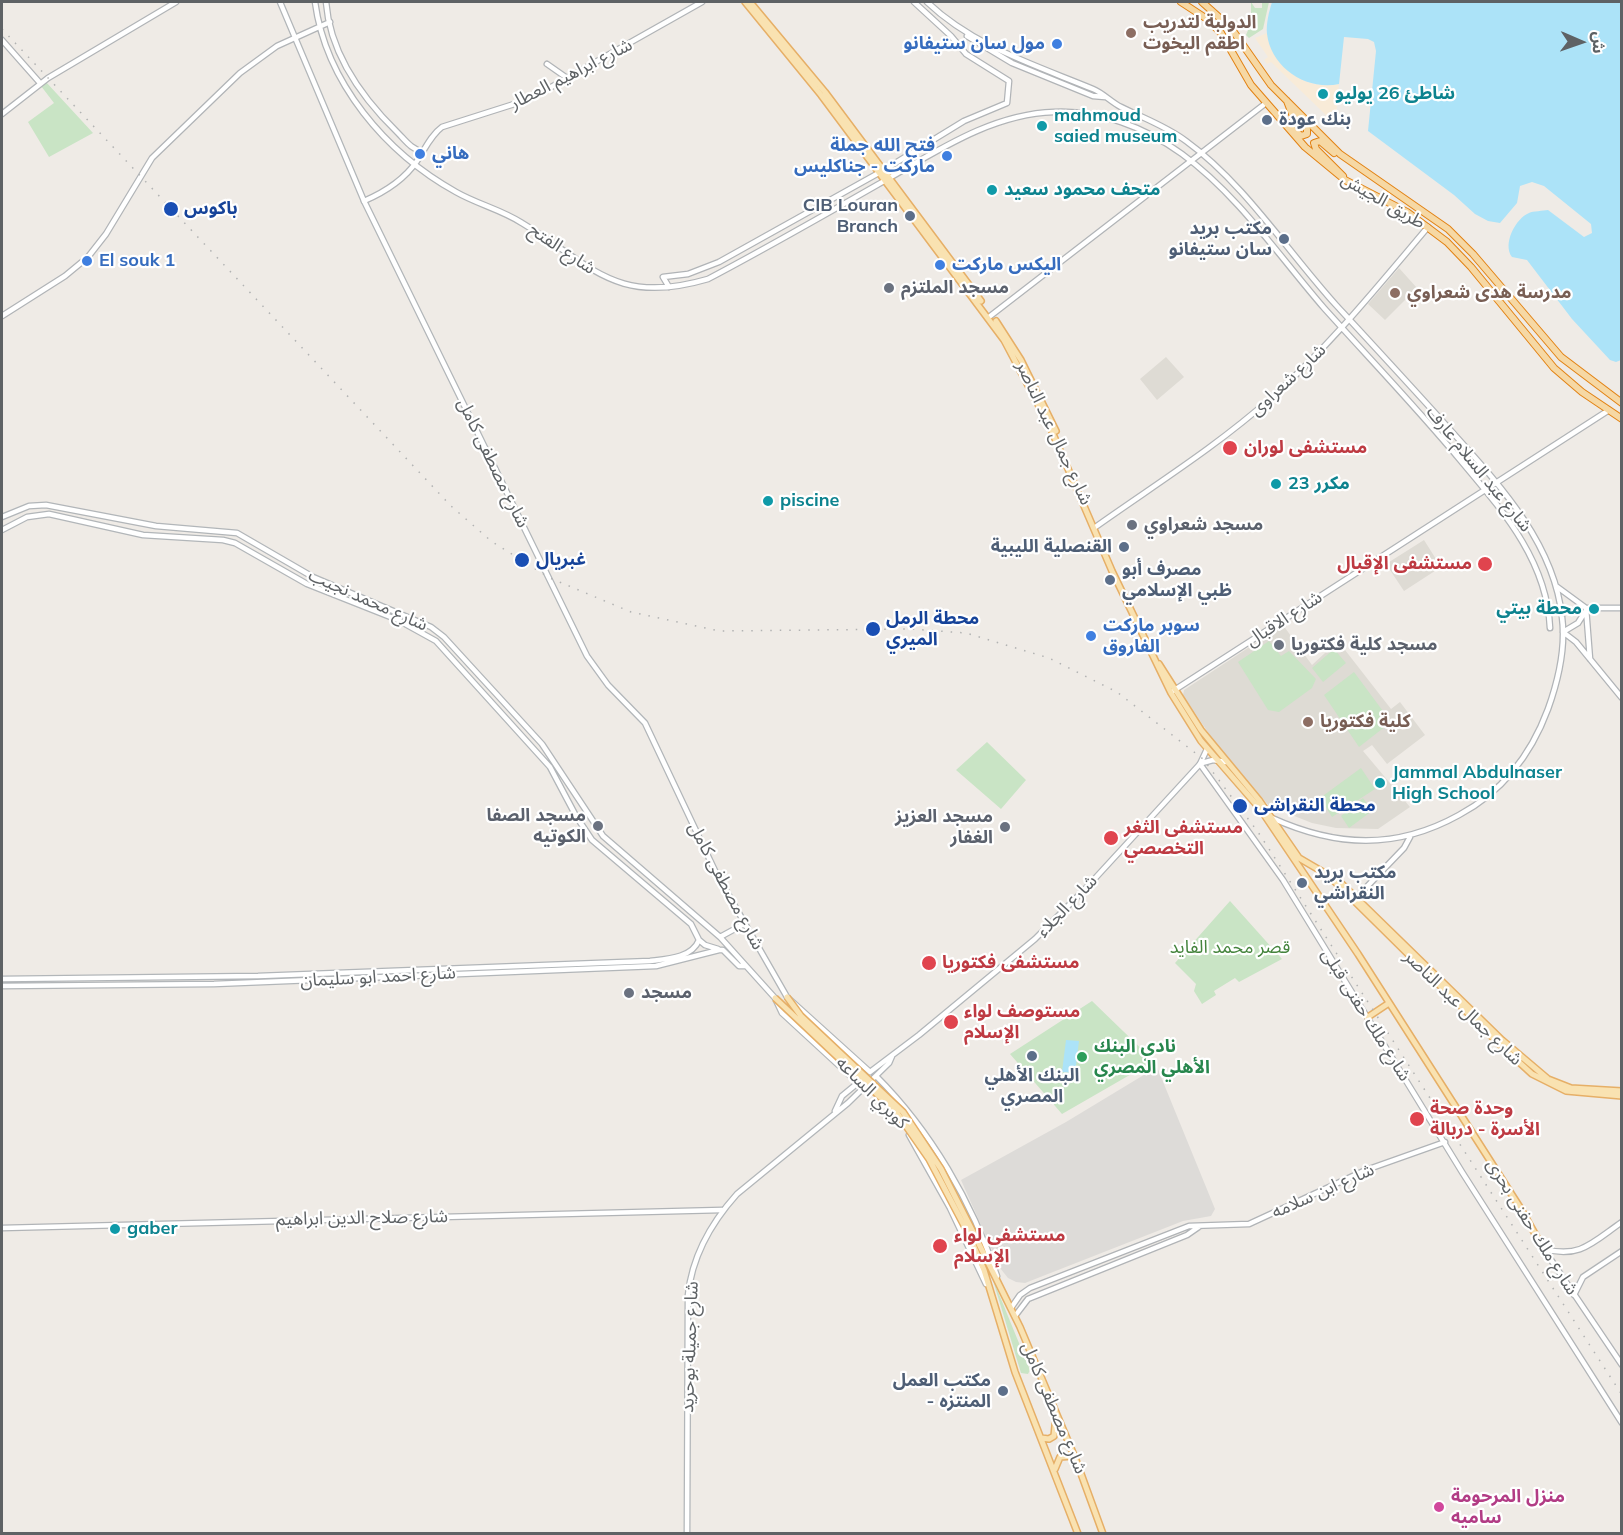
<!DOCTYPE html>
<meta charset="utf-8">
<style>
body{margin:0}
#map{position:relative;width:1623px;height:1535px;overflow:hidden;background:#efebe6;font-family:Mulish,"Noto Sans Arabic",sans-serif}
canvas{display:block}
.frame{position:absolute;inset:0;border:3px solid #5e6265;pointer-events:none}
.north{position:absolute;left:1551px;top:12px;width:60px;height:60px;-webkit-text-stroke:4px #fff;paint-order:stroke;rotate:92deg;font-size:16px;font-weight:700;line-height:24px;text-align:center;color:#5e6265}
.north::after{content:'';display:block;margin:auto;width:21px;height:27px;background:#5e6265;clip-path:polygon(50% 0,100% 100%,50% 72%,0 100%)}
</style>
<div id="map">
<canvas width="1623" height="1535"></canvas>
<div class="frame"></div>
<div class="north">ش</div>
</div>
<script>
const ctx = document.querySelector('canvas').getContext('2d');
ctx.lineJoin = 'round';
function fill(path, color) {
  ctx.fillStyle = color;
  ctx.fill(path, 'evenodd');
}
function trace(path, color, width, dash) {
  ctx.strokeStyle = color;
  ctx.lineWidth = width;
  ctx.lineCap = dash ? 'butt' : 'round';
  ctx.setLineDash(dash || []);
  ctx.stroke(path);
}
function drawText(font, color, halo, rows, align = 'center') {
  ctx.font = font + ' Mulish,"Noto Sans Arabic",sans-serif';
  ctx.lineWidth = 4.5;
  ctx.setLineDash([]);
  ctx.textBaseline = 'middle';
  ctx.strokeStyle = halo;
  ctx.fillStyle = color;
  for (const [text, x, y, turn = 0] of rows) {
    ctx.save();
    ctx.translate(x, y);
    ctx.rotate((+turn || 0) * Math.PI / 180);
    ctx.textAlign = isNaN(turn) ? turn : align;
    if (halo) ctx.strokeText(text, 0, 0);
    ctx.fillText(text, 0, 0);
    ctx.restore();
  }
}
fill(new Path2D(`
 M1157,1067L1215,1209L1211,1216L1183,1221L1025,1283L1016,1282L1008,1278L1000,1268L961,1180L1066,1122Z`), '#dddbd8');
fill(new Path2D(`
 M1399,268L1417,288L1385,320L1368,304Z
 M1166,357L1184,377L1157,400L1140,379Z
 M1424,540L1441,567L1404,591L1386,564Z
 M1283,625L1312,665L1338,641L1391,709L1400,702L1425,735L1387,764L1372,745L1363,751L1410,807L1378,829L1336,828L1312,823L1269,806L1211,737L1183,695L1184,690Z`), '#dedbd4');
fill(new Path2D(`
 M1113,827L1116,833L1119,832L1123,836L1109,850L1100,840Z`), '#fae4e5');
fill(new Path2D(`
 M1251,2L1255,8H1262V2H1269L1263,29L1249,38L1246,35L1251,23Z
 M46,82L93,133L49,157L28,122L54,103L41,86Z
 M1269,641L1281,656L1289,651L1316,679L1312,688L1279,712L1268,710L1238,662Z
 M1334,649L1346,663L1323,682L1312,668Z
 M1354,672L1391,722L1359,747L1324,695Z
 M987,742L1026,780L1001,809L956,770Z
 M1361,768L1375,789L1332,817L1320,798Z
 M1363,798L1372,811L1349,828L1341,816Z
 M1230,901L1282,959L1239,982L1235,978L1214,991L1216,995L1202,1004L1194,991L1196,984L1175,963Z
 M1092,1001L1154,1061L1062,1114L1010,1054Z
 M992,1277L1030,1370L1028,1374L1021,1373Z`), '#c9e4c5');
fill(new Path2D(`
 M1267,33C1276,67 1302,91 1339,84L1336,117L1330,119L1271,62L1267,64L1264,60L1268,57L1255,38Z`), '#f8ebd8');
fill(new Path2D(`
 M1272,2H1621V360L1616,362L1610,360L1572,319L1527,260L1512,257C1502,244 1516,218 1529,213C1533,211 1543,211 1548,210L1584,237L1592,233L1591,224L1544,186L1532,182L1520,186L1517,203L1500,223L1488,221L1475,214L1454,195L1368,131L1376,51L1374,42L1368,39L1344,37L1339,84C1307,91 1271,68 1267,34C1266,23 1269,12 1272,2Z
 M1066,1040L1079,1041L1075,1073L1062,1072Z`), '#ace3f8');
const tertiary = new Path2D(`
 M315,2C326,83 386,153 456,192C477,204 502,210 522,223C593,266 616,306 708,279C765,249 821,217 877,185C933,154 989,114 1054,112C1100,110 1145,127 1182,154C1238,195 1279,256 1324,308C1370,359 1417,408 1461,461C1502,510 1547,560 1550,628
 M326,2C330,53 362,98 398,133C406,141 411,149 423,152
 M927,2C973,46 1035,65 1093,89C1103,93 1111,102 1121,107C1143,118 1166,126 1186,141C1244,183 1288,252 1336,305C1372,344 1409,384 1445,424C1494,479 1554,540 1562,617C1566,647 1558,681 1548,709C1531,755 1502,792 1459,815C1396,850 1336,847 1272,818
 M967,36L1012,63L1093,96L1105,97
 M2,40L40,83
 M547,64L567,78
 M2,114L48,78L176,2
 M364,201C385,192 404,180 417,161C425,149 431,135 442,127L530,99L702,2
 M669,287L663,277L688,274L719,262L884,170L964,121L1007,103L1009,81L966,54L951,36L914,2
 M2,316L65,276L88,257L106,234L152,158L240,73L277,46L330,22
 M989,317L1266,103
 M1094,528C1153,486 1216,447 1271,398C1329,347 1378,286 1428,227
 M1556,586L1586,608H1622
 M1586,608L1590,659
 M1563,632L1576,642L1622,698
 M1563,632L1578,623L1585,612
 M1173,691L1609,410
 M1200,764L1283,880L1462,1172L1622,1423
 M1357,897L1404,848L1410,837
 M2,1228L722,1210
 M1543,1248L1622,1365
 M1544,1249C1580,1259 1593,1242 1622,1222
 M1574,1295L1583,1277L1622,1251
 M1011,1308L1020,1295L1030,1288L1189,1226L1249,1224L1366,1170L1445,1142
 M1015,1316L1028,1299L1187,1235L1200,1226`);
const secondary = new Path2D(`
 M280,2L364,201L587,656L608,685L645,723L716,873L787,997L870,1072
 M2,517L29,506L46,505L156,526L237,533L313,577L431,627L444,637L542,744L603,836L720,937L775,998L782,1013L858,1083
 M2,530L27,517L49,514L143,535L223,540L235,543L307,584L398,620L436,641L550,767L576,816L592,840L691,924L699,940
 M1202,763L1213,760L1226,762
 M720,937L744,924
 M699,940L705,945L718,949
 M2,979L258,976L650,961C667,959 692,958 699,940
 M2,986L214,984L656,966L719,950H723L739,966H746
 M870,1072L919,1035L1035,939L1088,886L1200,764L1207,749
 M876,1076C931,1131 972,1202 997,1276
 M835,1111L842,1096L859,1082
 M909,1135L950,1208L986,1284
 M687,1534L688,1295C692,1257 711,1223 737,1194L848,1103L889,1063L892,1056`);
const primary = new Path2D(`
 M745,2L821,95L1004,340L1050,427L1112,571L1171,693L1201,741L1261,810L1358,954L1521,1209L1543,1248
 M750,2L825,92L981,301
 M996,321L1021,360L1056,431
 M1159,664L1201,730L1259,800L1299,858L1340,882L1502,1040L1548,1079L1571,1088L1622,1091
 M1330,877L1496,1041L1532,1074L1566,1091L1622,1096
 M1368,1017L1389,1003
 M973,1232L1020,1327L1076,1460L1103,1534
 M968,1233L984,1270L1015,1372L1078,1534
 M1041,1438L1049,1439L1054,1436L1056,1416
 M1055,1469L1060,1457L1074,1456`);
const trunk = new Path2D(`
 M1181,2L1207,19L1221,33L1251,85L1305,147L1345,180L1407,212L1447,242L1471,267L1554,368L1582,392L1622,419
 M1202,2L1231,28L1271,85L1340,154L1448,229L1473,254L1561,357L1622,403
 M1287,101L1292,114L1307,129V134L1301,136L1288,123
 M1334,153L1320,141L1314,143L1316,149L1343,176`);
trace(tertiary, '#b1b4b7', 7);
trace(secondary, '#b2b6b9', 7);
trace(primary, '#e6af67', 8);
trace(trunk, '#e28213', 8);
trace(tertiary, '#fff', 4.5);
trace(secondary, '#fff', 4.5);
trace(primary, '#f9e2b1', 5);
trace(trunk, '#f6d8a4', 6);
trace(new Path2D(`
 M2,29L451,506L491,541L550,578L631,612L719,631L910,629L966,633L1049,658L1117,692L1203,759L1258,832L1622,1395`), '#b2b3b3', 1.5, [1.5, 8]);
const primaryBridge = new Path2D(`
 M787,997L801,1016L903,1112L941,1169L973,1232
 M775,998L897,1113L929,1159L968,1233`);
trace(primaryBridge, '#e6af67', 8, []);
trace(primaryBridge, '#f9e2b1', 5);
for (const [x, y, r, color] of [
 [1131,33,6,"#8d6e63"],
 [1057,44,6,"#3f7fe0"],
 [1323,94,6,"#0f9aa8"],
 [1267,120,6,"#5c6f8a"],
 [1042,126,6,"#0f9aa8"],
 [420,154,6,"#3f7fe0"],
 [947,156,6,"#3f7fe0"],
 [992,190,6,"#0f9aa8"],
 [171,209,8,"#1a4fb4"],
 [910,216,6,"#5c6f8a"],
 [1284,239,6,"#5c6f8a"],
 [87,261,6,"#3f7fe0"],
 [940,265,6,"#3f7fe0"],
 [889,288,6,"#6b7280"],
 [1395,293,6,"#8d6e63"],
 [1230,448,8,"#e0444e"],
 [1276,484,6,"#0f9aa8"],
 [768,501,6,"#0f9aa8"],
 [1132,525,6,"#6b7280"],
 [1124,547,6,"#5c6f8a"],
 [522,560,8,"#1a4fb4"],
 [1485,564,8,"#e0444e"],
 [1110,580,6,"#5c6f8a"],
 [1594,609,6,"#0f9aa8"],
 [873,629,8,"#1a4fb4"],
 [1091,636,6,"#3f7fe0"],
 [1279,645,6,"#6b7280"],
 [1308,722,6,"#8d6e63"],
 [1380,783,6,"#0f9aa8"],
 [1240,806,8,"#1a4fb4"],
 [598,826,6,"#6b7280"],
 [1005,827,6,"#6b7280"],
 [1111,838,8,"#e0444e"],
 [1302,883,6,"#5c6f8a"],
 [929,963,8,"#e0444e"],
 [629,993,6,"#6b7280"],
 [951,1022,8,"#e0444e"],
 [1032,1056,6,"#5c6f8a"],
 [1082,1057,6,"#2e9e5b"],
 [1417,1119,8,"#e0444e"],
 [115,1229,6,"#0f9aa8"],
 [940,1246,8,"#e0444e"],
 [1003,1391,6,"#5c6f8a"],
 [1439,1507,6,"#d1479c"]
]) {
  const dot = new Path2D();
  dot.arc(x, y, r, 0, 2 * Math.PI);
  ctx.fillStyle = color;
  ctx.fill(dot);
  trace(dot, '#fff', 2);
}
drawText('bold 18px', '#785e54', '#fff', [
 ["الدولبة لتدريب",1143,23],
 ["اطقم اليخوت",1143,44],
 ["مدرسة هدى شعراوي",1407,293],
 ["كلية فكتوريا",1320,722]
], 'left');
drawText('bold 18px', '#366cbe', '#fff', [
 ["مول سان ستيفانو",1045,44,"right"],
 ["فتح الله جملة",935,146,"right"],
 ["ماركت - جناكليس",935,167,"right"],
 ["هاني",432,154],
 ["El souk 1",99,261],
 ["اليكس ماركت",952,265],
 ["سوبر ماركت",1103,626],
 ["الفاروق",1103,647]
], 'left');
drawText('18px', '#5e6265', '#fff', [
 ["شارع ابراهيم العطار",571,74,-27],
 ["طريق الجيش",1383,201,30],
 ["شارع الفتح",562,249,34],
 ["شارع شعراوى",1288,380,-43],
 ["شارع جمال عبد الناصر",1054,433,65],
 ["شارع مصطفى كامل",493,463,64],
 ["شارع عبد السلام عارف",1479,469,51],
 ["شارع محمد نجيب",368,600,24],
 ["شارع الاقبال",1284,619,-33],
 ["شارع مصطفى كامل",726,886,62],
 ["شارع الجلاء",1067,906,-46],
 ["شارع احمد ابو سليمان",378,977,-3],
 ["شارع جمال عبد الناصر",1463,1008,44],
 ["شارع ملك حفنى قبلى",1366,1015,58],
 ["كوبري الساعه",872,1093,45],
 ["شارع ابن سلامه",1323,1191,-24],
 ["شارع صلاح الدين ابراهيم",362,1218,-1],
 ["شارع ملك حفنى بحرى",1532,1227,58],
 ["شارع جميلة بوحريد",690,1347,-88],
 ["شارع مصطفى كامل",1054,1408,67]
]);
drawText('bold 18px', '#0d838f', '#fff', [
 ["شاطئ 26 يوليو",1335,94],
 ["mahmoud",1054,116],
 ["saied museum",1054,137],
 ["متحف محمود سعيد",1004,190],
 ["23 مكرر",1288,484],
 ["piscine",780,501],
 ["محطة بيتي",1582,609,"right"],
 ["Jammal Abdulnaser",1392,773],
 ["High School",1392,794],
 ["gaber",127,1229]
], 'left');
drawText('bold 18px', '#4e5e75', '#fff', [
 ["بنك عودة",1279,120,"left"],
 ["CIB Louran",898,206],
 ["Branch",898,227],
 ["مكتب بريد",1272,229],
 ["سان ستيفانو",1272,250],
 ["القنصلية الليبية",1112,547],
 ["مصرف أبو",1122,570,"left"],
 ["ظبي الإسلامي",1122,591,"left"],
 ["مكتب بريد",1314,873,"left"],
 ["النقراشي",1314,894,"left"],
 ["البنك الأهلي",1032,1076,"center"],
 ["المصري",1032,1097,"center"],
 ["مكتب العمل",991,1381],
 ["- المنتزه",991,1402]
], 'right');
drawText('bold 18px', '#164399', '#fff', [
 ["باكوس",184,209],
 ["غبريال",536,560],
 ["محطة الرمل",886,619],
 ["الميري",886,640],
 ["محطة النقراشى",1254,806]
], 'left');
drawText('bold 18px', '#5b616d', '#fff', [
 ["مسجد الملتزم",901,288],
 ["مسجد شعراوي",1144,525],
 ["مسجد كلية فكتوريا",1291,645],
 ["مسجد الصفا",586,816,"right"],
 ["الكوتيه",586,837,"right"],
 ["مسجد العزيز",993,817,"right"],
 ["الغفار",993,838,"right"],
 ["مسجد",641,993]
], 'left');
drawText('bold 18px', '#be3a42', '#fff', [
 ["مستشفى لوران",1244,448],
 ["مستشفى الإقبال",1472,564,"right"],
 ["مستشفى الثغر",1124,828],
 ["التخصصي",1124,849],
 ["مستشفى فكتوريا",942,963],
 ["مستوصف لواء",964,1012],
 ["الإسلام",964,1033],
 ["وحدة صحة",1430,1109],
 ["الأسرة - دربالة",1430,1130],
 ["مستشفى لواء",954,1236],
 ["الإسلام",954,1257]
], 'left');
drawText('18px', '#45843d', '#fff', [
 ["قصر محمد الفايد",1230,948]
]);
drawText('bold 18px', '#27864d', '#fff', [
 ["نادي البنك",1094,1047],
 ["الأهلي المصري",1094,1068]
], 'left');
drawText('bold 18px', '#b23c85', '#fff', [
 ["منزل المرحومة",1451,1497],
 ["ساميه",1451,1518]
], 'left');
</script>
